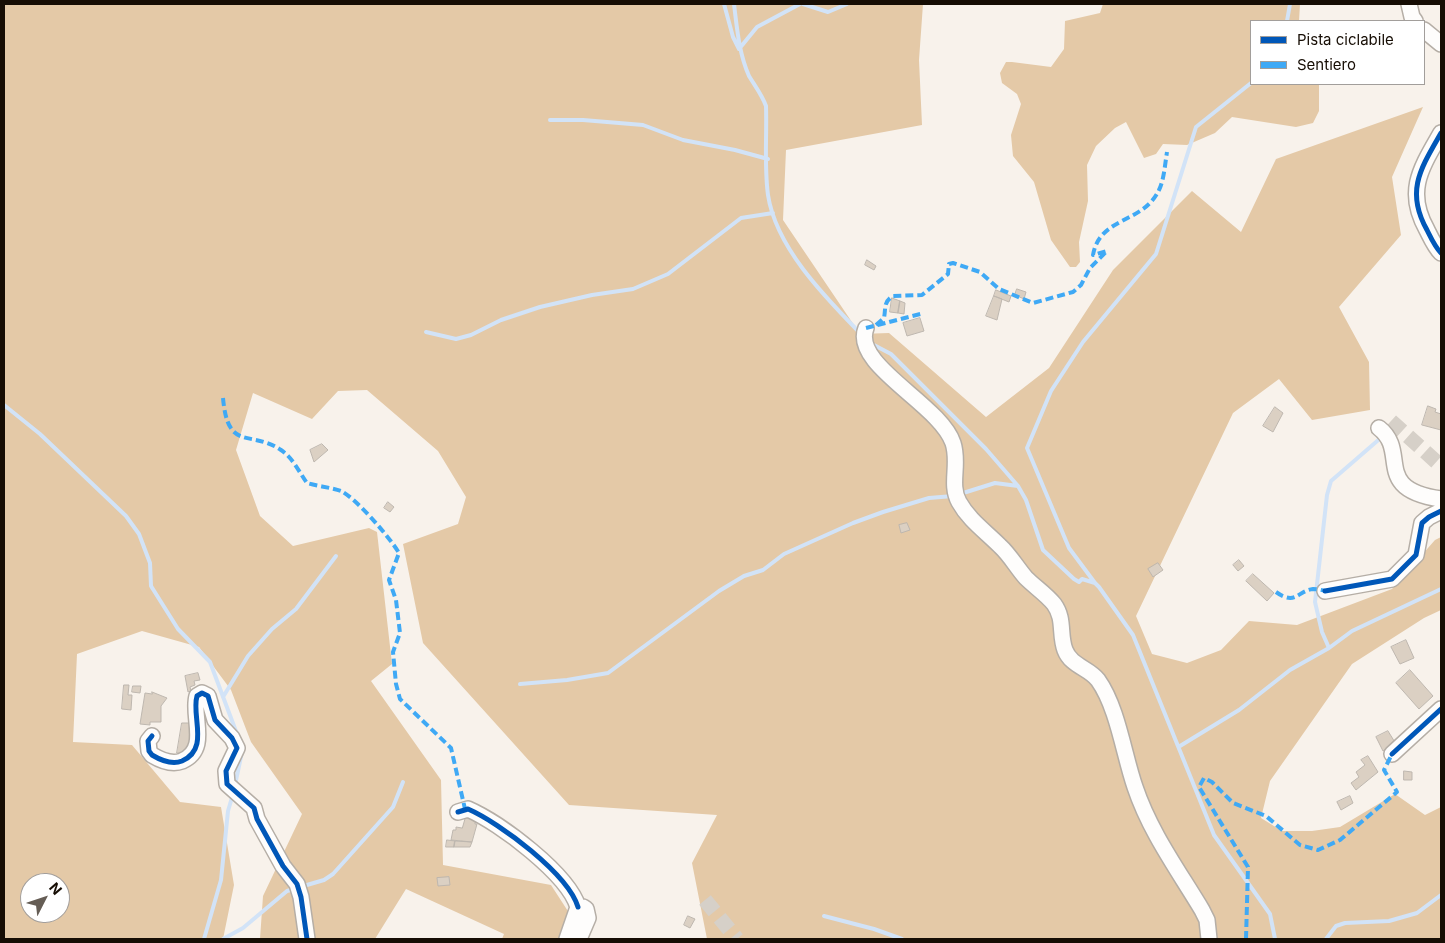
<!DOCTYPE html>
<style>
body{margin:0}
#map{position:relative;width:1445px;height:943px;overflow:hidden;background:#f8f2eb;font-family:Inter,sans-serif}
canvas{display:block}
.frame{position:absolute;inset:0;border:5px solid #160d04;pointer-events:none}
.legend{position:absolute;left:1250px;top:20px;width:175px;height:65px;box-sizing:border-box;background:#fff;border:1px solid #a29e9b;margin:0;padding:6px 9px;list-style:none;font-size:15px;color:#160d04}
.legend li{display:flex;align-items:center;gap:10px;height:25px}
.legend b{width:25px;border:1px solid #a29e9b}
.north{position:absolute;left:20px;top:873px;width:50px;height:50px;box-sizing:border-box;background:#fff;border:1px solid #a29e9b;border-radius:50%;rotate:49deg;font-size:14px;font-weight:700;line-height:20px;text-align:center;color:#160d04}
.north::after{content:'';display:block;margin:auto;width:18px;height:22px;background:#655d55;clip-path:polygon(50% 0,100% 100%,50% 72%,0 100%)}
</style>
<div id="map">
<canvas width="1445" height="943"></canvas>
<div class="frame"></div>
<ul class="legend">
<li><b style="height:6px;background:#0057b8"></b>Pista ciclabile</li>
<li><b style="height:6px;background:#3fa9f5"></b>Sentiero</li>
</ul>
<div class="north">N</div>
</div>
<script>
const ctx = document.querySelector('canvas').getContext('2d');
ctx.lineJoin = 'round';
function fill(path, color) {
  ctx.fillStyle = color;
  ctx.fill(path, 'evenodd');
}
function trace(path, color, width, dash) {
  ctx.strokeStyle = color;
  ctx.lineWidth = width;
  ctx.lineCap = dash ? 'butt' : 'round';
  ctx.setLineDash(dash || []);
  ctx.stroke(path);
}
fill(new Path2D(`
 M4,4H923L919,60L922,125L786,150L783,220L860,334L889,333L986,417L1049,368L1113,270L1192,191L1241,232L1276,159L1423,107L1392,177L1401,235L1339,307L1369,362L1370,410L1312,420L1279,379L1233,413L1136,616L1152,654L1187,663L1221,650L1249,621L1297,625L1392,589L1435,540L1441,537V610L1424,618L1352,664L1270,781L1261,818L1282,831H1312L1340,827L1395,794L1425,815L1441,807V939H707L692,863L717,815L569,805L423,643L403,544L458,524L466,497L438,451L367,390L338,391L312,419L253,393L236,450L260,516L293,546L369,528L377,532L392,664L371,681L441,780L443,865L551,885L586,939H502L504,934L406,889L375,939H260L263,896L302,814L251,742L231,690L199,647L142,631L77,654L73,742L132,745L180,802L221,807L234,885L223,939H4ZM30,883H60V913H30Z
 M1103,4H1300L1299,21H1251V84H1319V111L1313,123L1296,127L1232,117L1215,133L1187,145L1163,144L1156,154L1144,158L1126,122L1115,128L1096,146L1087,165L1088,201L1079,242L1080,262L1076,267H1070L1051,240L1034,182L1013,156L1011,135L1021,104L1017,94L1002,83L1000,73L1006,62H1012L1051,67L1064,49L1065,21L1100,13Z`), '#e4c9a7');
trace(new Path2D(`
 M724,4L733,37L739,49L757,27L800,4
 M734,4C737,29 739,53 749,76C755,86 762,95 766,106C767,135 764,166 768,195C776,248 826,298 861,334
 M803,4L828,12L847,4
 M1287,21L1290,4
 M550,120H583L643,125L683,140L735,150L768,159
 M426,332L456,339L471,335L501,320L540,307L592,295L633,289L668,274L741,218L773,213
 M872,344L891,354L986,449L1018,486L1026,500L1043,550L1074,579L1079,582L1082,579L1095,583L1099,587L1133,635L1214,835L1270,914L1275,939
 M4,405L40,434L126,516L139,534L150,563L151,586L178,629L210,662L237,734
 M960,494L995,483L1018,486
 M1095,583L1069,548L1027,448L1051,391L1083,342L1156,254L1196,127L1251,83
 M1329,648L1322,632L1315,602L1327,495L1331,481L1383,436
 M520,684L567,680L608,673L719,591L744,576L763,570L784,554L853,523L883,512L929,498L953,496
 M223,697L248,656L272,629L296,609L336,556
 M1180,746L1239,710L1290,670L1329,648L1352,631L1441,589
 M235,785L242,752
 M300,887L324,880L333,874L393,807L403,782
 M824,916L874,929L902,939
 M204,939L221,880L228,811L233,794
 M223,939L243,928L287,891L294,889
 M1326,939L1336,926L1345,923L1389,921L1417,913L1441,895`), '#d2e3f7', 4);
const building = new Path2D(`
 M867,260L876,266L874,270L865,265Z
 M1017,289L1026,292L1024,299L1015,295Z
 M996,290L1011,296L1009,302L994,296Z
 M994,296L1002,299L997,320L986,316Z
 M892,298L900,301L898,313L890,312Z
 M900,301L905,303L904,314L898,313Z
 M920,318L924,331L907,336L903,323Z
 M1428,406L1436,409L1435,412L1441,414V430L1422,425Z
 M1275,407L1283,413L1273,432L1263,426Z
 M322,444L328,450L314,462L310,450Z
 M388,502L394,507L390,512L384,508Z
 M907,523L910,530L901,533L899,525Z
 M1239,560L1244,566L1238,571L1233,565Z
 M1158,563L1163,570L1153,577L1148,569Z
 M1253,574L1274,593L1267,601L1246,581Z
 M1406,640L1414,658L1400,664L1391,647Z
 M1410,670L1433,696L1419,709L1396,683Z
 M198,673L200,680L194,681L195,685L190,687L191,691L188,692L185,676Z
 M124,685H129L128,695H132L131,710L122,709Z
 M133,686H141L140,693L132,692Z
 M152,692L167,698L161,706V722H150V725L140,724L145,693L152,694Z
 M182,723H191L190,745L184,753H177Z
 M1388,731L1396,744L1383,751L1376,737Z
 M1368,756L1378,772L1356,790L1351,783L1359,777L1356,772L1365,765L1361,760Z
 M1404,771L1412,772V780H1404Z
 M1350,796L1353,803L1341,810L1337,802Z
 M467,813L476,816L475,824H477L472,842L451,840L453,830H456V827L462,828Z
 M447,840L455,841L454,847H446Z
 M455,841L472,842L470,847H454Z
 M449,877L450,885L438,886L437,878Z
 M688,916L695,919L690,928L684,925Z`);
fill(building, '#dbd0c3');
trace(building, '#beb7af', 1);
trace(new Path2D(`
 M1391,421L1441,466
 M705,900L737,939`), '#d6d0c8', 15, [15, 8]);
const minor = new Path2D(`
 M1409,4L1412,17L1415,21
 M1424,30L1441,44
 M1441,133C1421,168 1405,191 1427,230C1431,238 1435,247 1441,253
 M866,328C851,365 940,404 953,443C960,464 949,484 959,502C969,520 985,531 1000,546C1010,555 1017,568 1026,578C1035,587 1046,594 1054,604C1065,619 1059,634 1065,650C1071,666 1089,668 1098,680C1118,708 1124,756 1135,787C1150,832 1178,870 1202,910L1207,920L1209,939
 M1379,428C1410,452 1371,489 1441,499
 M1325,591L1392,579L1416,555L1422,523L1429,517L1441,511
 M152,736L148,741L149,751L152,755C162,761 172,765 182,761C210,749 191,716 197,696L202,693L208,696L215,720L232,738L237,748L226,771L227,784L254,808L257,819L283,866L297,884L301,897L307,939
 M1392,754L1441,709
 M458,812L468,809C500,823 568,874 578,907
 M567,939L577,910L583,907L586,909L588,918L579,939`);
trace(minor, '#b5aea6', 18);
trace(minor, '#fefdfc', 15);
trace(new Path2D(`
 M876,325L884,318C886,308 883,302 893,296L922,295L948,274L949,264L953,263L980,272L999,289L1033,303L1073,292L1081,285L1090,268L1107,251L1093,255C1100,216 1143,224 1159,190C1164,180 1165,164 1167,152
 M866,328L924,313
 M223,398C228,453 250,429 281,450C293,458 299,472 307,483C317,486 333,488 341,491C356,498 391,539 399,553L389,580L396,600L400,633L393,652L396,684L400,699L451,748L465,809
 M1276,592C1296,606 1297,591 1313,589C1317,589 1322,590 1325,591
 M1246,939L1248,867L1199,787L1204,778L1212,782L1233,803L1266,816L1300,845L1318,850L1340,840L1397,792L1384,770L1392,754`), '#3fa9f5', 4, [8, 4]);
trace(new Path2D(`
 M1441,133C1421,168 1405,191 1427,230C1431,238 1435,247 1441,253
 M1325,591L1392,579L1416,555L1422,523L1429,517L1441,511
 M152,736L148,741L149,751L152,755C162,761 172,765 182,761C210,749 191,716 197,696L202,693L208,696L215,720L232,738L237,748L226,771L227,784L254,808L257,819L283,866L297,884L301,897L307,939
 M1392,754L1441,709
 M458,812L468,809C500,823 568,874 578,907`), '#0057b8', 5);
</script>
